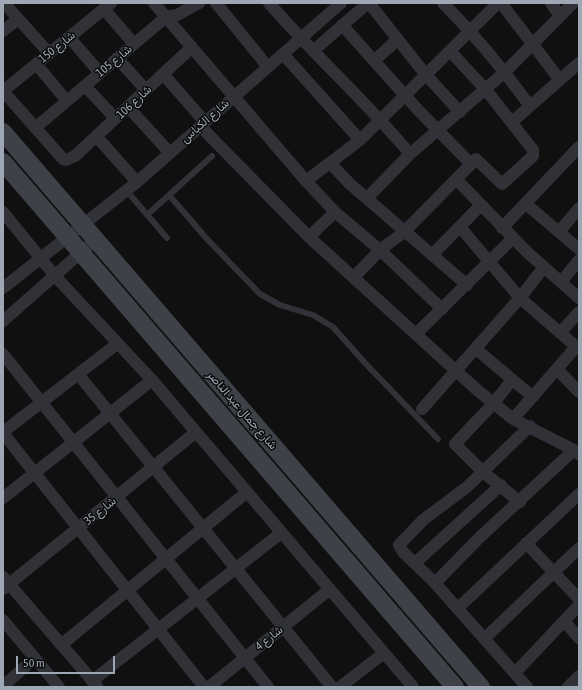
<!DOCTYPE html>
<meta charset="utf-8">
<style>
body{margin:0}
#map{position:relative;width:582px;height:690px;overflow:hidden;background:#101011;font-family:"Asap Condensed",sans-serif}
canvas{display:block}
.frame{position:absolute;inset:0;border:4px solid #9fa7b4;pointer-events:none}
.scale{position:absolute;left:16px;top:656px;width:99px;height:18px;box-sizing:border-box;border:2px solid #9fa7b4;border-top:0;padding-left:5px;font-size:12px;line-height:14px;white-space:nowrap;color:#9fa7b4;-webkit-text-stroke:3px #0b0b0c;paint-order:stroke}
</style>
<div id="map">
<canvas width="582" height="690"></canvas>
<div class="frame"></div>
<div class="scale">50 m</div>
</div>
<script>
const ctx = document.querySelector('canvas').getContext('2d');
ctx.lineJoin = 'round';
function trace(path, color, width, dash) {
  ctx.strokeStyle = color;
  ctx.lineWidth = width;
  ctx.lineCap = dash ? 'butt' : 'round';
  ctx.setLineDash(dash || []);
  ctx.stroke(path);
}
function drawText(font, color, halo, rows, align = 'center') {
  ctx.font = font + ' "Asap Condensed",Vazirmatn,sans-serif';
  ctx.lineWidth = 3;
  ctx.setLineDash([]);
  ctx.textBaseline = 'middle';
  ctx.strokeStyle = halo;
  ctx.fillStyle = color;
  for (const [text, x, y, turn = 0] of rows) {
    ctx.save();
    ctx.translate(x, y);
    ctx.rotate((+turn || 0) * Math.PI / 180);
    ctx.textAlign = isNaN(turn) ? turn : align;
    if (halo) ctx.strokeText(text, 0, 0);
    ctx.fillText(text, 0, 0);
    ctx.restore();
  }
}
trace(new Path2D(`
 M126,190L167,238
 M169,195L207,239L260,294L280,305L313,315L333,327L366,364L438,439
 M147,215L212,156`), '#303237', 6);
trace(new Path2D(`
 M4,3L49,53
 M111,3L3,91L63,159L66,160L75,156L192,47
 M154,3L306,181L335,212L380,250L442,309
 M216,3L268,67
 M269,3C314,55 366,101 410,154
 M369,3L426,75L460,112
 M443,3C475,35 503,69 530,106
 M501,3L560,80
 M551,3L560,16
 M104,9L134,44
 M342,25L419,111L471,164
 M3,31L18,19
 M69,37L100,73
 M313,51L368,3
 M283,54L360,140
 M117,58L146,90
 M375,60L398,39
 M36,64L67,101
 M163,74L205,122
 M85,86L115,118
 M128,107L170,153
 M512,122L579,63
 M200,126L309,237L476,389L513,419L574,450L579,454
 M35,128L166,17L177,15L199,3
 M96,136L137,182
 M330,163L350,184L467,285
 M456,179L527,252L579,298
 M306,181L360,140L498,3
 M367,198L410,154L505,72L573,3
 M526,204L579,249
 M3,212L55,276L152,380L196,432L413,687
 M460,227L520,298L579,349
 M502,228L579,147
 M559,232L579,208
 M309,237L335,212
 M432,255L481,205
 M354,277L380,250L404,232L476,159L502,184L533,156V150L486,90L450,51
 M561,282L579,260
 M3,288L137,182L341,3
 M3,321L95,240
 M560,333L579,312
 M416,334L513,238
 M476,349L533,397
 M3,354L268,687
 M557,369L579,392
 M78,374L332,687
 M512,380L493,404L455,444L483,472L520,502
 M422,409L520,298L544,267
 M513,419L576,347
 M3,432L117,344
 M3,433L204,687
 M3,498L152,380
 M526,543L579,599
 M415,563L501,485
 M3,577L97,686
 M435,583L480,537L574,450
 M3,589L196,432
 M458,608L579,494
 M3,620L59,687
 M564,621L579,638
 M484,639L579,548
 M61,645L247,492
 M515,673L579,605
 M92,681L281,533
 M3,686L35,658
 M209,687L330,589
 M340,687L384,653
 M527,687L435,583L403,552L399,545L423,520L467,487L530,426
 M568,687L579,676`), '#303237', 12);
trace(new Path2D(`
 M3,132L481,687
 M3,162L455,687`), '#3e4147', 18);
drawText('12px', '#9fa7b4', '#0b0b0c', [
 ["شارع 150",57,47,-39],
 ["شارع 105",114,61,-40],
 ["شارع 106",134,102,-43],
 ["شارع الكباس",205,121,-41],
 ["شارع جمال عبد الناصر",242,410,49],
 ["شارع 35",100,511,-39],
 ["شارع 4",269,638,-39]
]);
</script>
